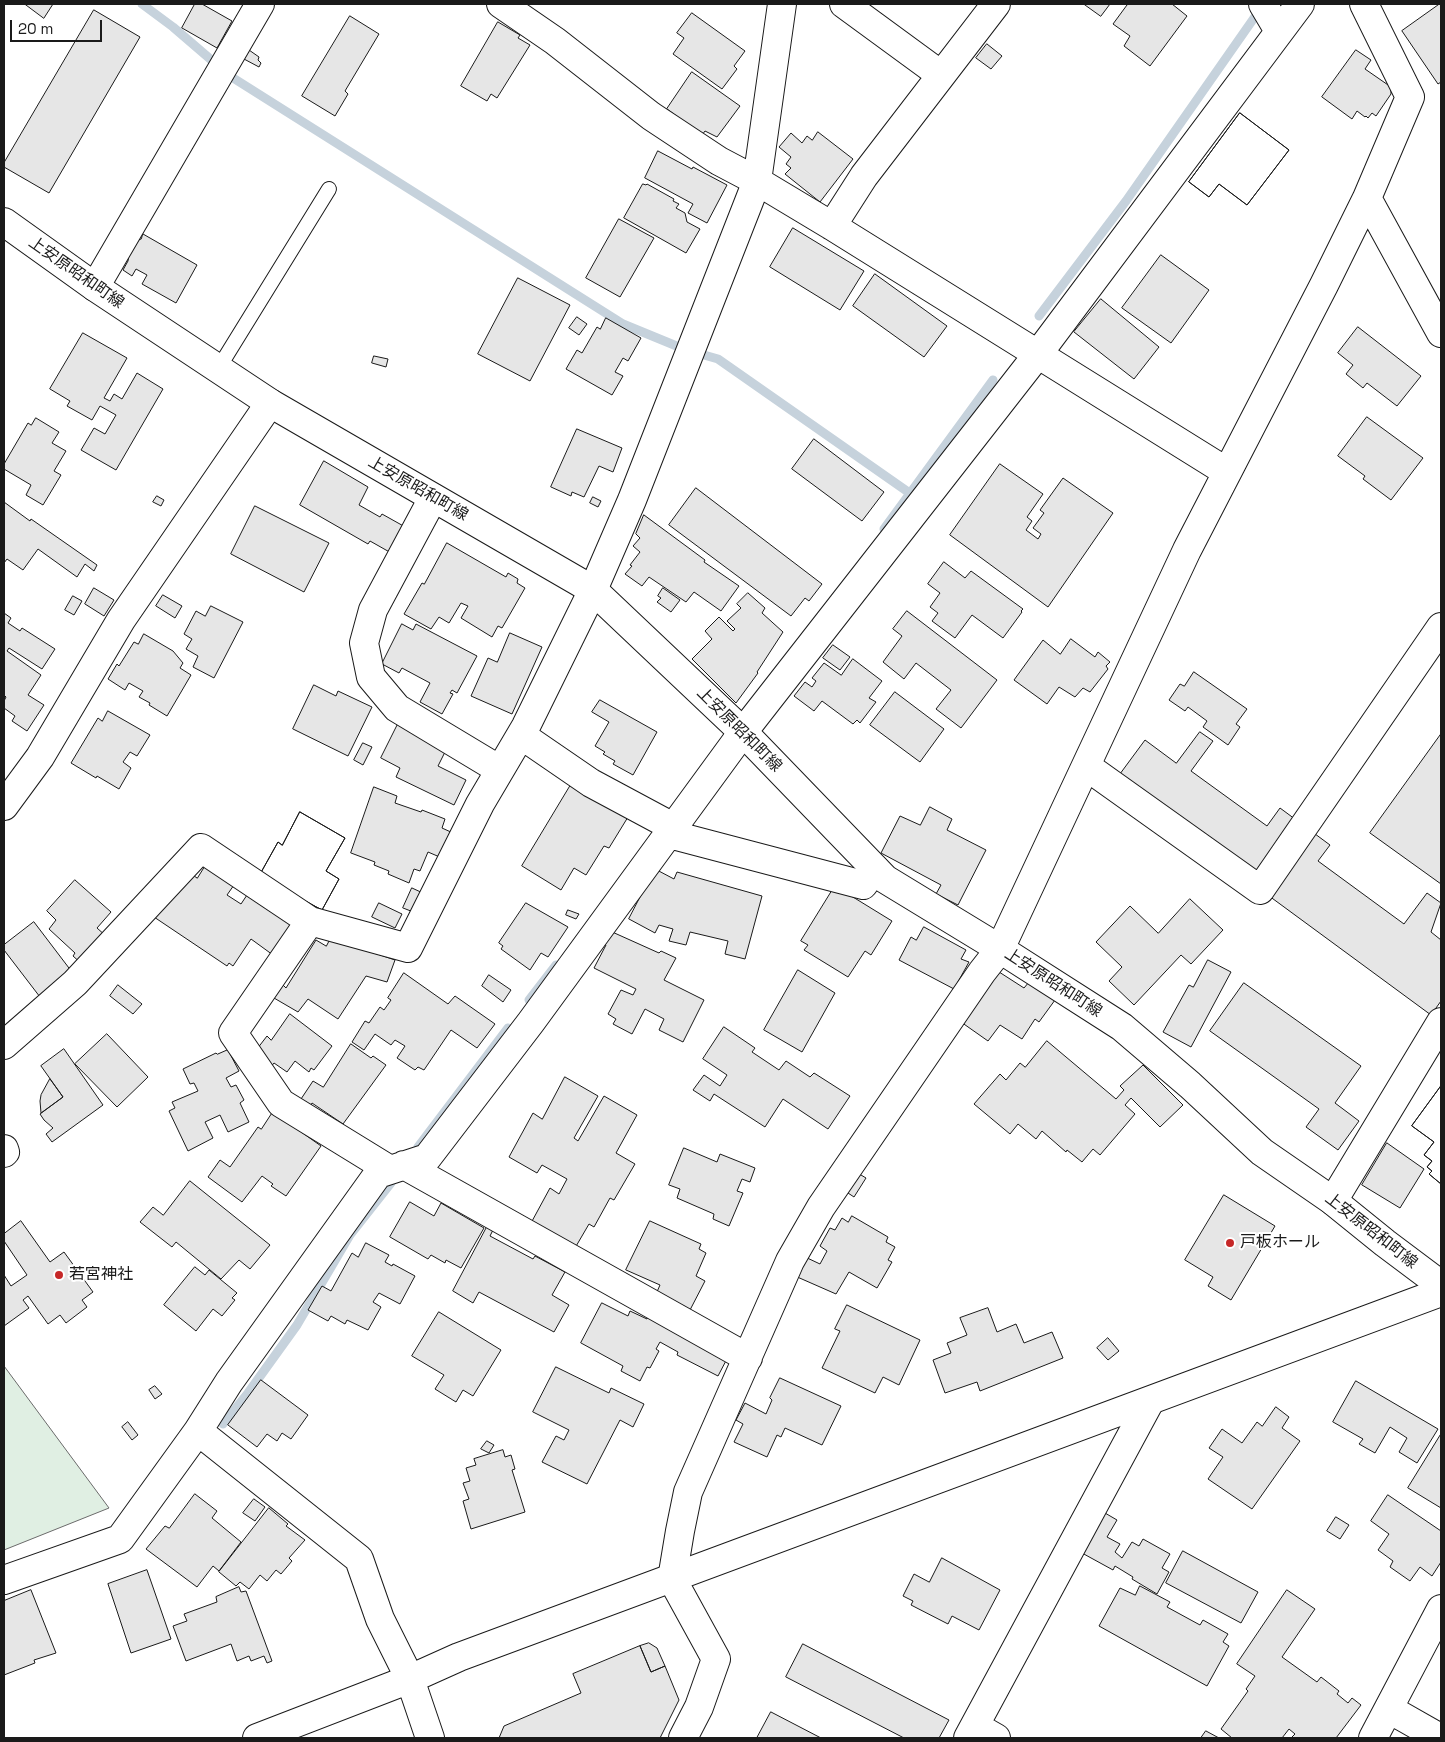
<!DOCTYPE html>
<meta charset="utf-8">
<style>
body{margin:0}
#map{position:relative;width:1445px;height:1742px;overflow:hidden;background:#fff;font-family:"Space Grotesk",sans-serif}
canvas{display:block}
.frame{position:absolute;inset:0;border:5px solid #1a1a1a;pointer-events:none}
.scale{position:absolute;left:10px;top:20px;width:92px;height:22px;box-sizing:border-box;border:2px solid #1a1a1a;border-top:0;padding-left:6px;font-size:15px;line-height:18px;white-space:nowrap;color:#1a1a1a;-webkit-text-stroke:4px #fff;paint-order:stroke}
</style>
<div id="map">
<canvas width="1445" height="1742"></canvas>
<div class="frame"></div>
<div class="scale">20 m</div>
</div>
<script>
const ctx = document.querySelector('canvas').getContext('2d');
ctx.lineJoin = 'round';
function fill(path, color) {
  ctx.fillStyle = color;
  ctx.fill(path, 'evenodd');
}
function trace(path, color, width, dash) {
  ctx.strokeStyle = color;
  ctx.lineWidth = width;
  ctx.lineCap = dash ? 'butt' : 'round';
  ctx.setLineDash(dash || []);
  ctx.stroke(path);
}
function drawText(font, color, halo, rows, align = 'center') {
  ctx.font = font + ' "Space Grotesk","Noto Sans JP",sans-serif';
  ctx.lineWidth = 4;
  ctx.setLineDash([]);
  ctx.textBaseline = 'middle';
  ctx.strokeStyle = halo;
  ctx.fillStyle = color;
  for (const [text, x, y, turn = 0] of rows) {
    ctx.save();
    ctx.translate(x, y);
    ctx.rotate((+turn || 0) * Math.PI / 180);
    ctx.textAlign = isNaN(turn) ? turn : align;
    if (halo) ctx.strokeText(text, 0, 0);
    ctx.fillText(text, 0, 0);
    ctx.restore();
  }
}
const green = new Path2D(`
 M4,1366L109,1508L4,1550Z`);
fill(green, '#e0efe3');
trace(green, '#6a6a6a', 1);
trace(new Path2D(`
 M142,4L173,27L230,76L623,324L679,347
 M1039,316L1126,201L1261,8
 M704,355L718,359L911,494
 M884,529L993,380
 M529,1000L556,965
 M418,1147L508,1028
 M223,1424L248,1393L297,1325L350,1235L391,1183`), '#c6d2dc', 9);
const building = new Path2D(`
 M25,4H53L44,18Z
 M195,4H202L232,21L217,48L182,28Z
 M1084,4H1110L1101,16Z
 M1125,4H1172L1187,16L1150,66L1124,46L1130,36L1113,24L1127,5Z
 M1440,4L1441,6V82L1438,84L1402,31Z
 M94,10L140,37L49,193L4,167V163Z
 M692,13L745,51L734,66L737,69L722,89L673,54L684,38L677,33Z
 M350,16L379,34L345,91L348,94L335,116L302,96Z
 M498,22L520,35L518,38L530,45L497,98L491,94L487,101L461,86Z
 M987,44L1002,56L991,69L976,58Z
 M249,50L259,57L258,60L261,63L259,67L244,59Z
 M1356,50L1371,60L1365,69L1391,87V94L1376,116L1372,113L1368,118L1366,116L1365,117L1357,111L1352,119L1322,97Z
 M692,72L740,106L717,137L705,131L702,135L667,109Z
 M1240,113L1289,150L1247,205L1219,184L1209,197L1189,182Z
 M1240,113L1289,150L1247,205L1219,184L1209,197L1189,182Z
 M818,132L853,159L820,202L785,174L791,168L786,164L791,157L779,147L791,133L802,143L807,136L812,140Z
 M658,151L692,169L693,167L727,185L707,223L688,213L693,204L645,178Z
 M643,184L646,185L647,184L674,199L673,201L679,204L676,208L685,213L687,222L700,229L686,253L624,218Z
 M619,219L654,238L620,297L586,278Z
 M793,228L864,271L840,310L770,267Z
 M143,234L197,265L176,303L142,284L147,275L136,269L132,276L123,270L128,261L129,254L136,241L141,239Z
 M1161,255L1209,290L1171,343L1122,308Z
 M875,274L947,326L924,357L853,306Z
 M518,278L570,305L530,381L478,354Z
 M1101,299L1159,347L1134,379L1074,332Z
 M577,317L587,324L579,335L569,328Z
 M606,318L641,338L628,361L623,358L615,372L623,376L612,395L566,369L577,350L582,353L597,327L600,329Z
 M1358,327L1421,376L1397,406L1367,383L1363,388L1346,374L1353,365L1338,353Z
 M83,333L127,358L104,398L110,401L114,394L122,399L137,373L163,389L116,470L81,450L94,428L105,434L116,415L100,406L92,420L67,406L70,401L50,389Z
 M374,356L388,359L386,367L372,363Z
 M1367,417L1423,458L1391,500L1363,479L1365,476L1338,456Z
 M36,418L59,432L52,443L66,451L54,471L61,475L43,505L26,495L31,485L4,469V464L28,423L31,425Z
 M577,429L622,448L613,472L599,466L584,497L572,492L571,496L551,487Z
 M814,439L884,492L862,521L792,469Z
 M324,461L368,487L359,505L380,517L382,514L407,528L393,554L370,541L368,544L300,505Z
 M1000,464L1043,494L1027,517L1032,521L1026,530L1038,539L1041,534L1033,528L1044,513L1040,510L1063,478L1113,513L1048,607L950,535Z
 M696,488L822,584L809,601L805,598L791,616L669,525Z
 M157,496L164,500L161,506L153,502Z
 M593,497L601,501L598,507L590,503Z
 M4,502L30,521L31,519L97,565L94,571L85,564L77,577L38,549L23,570L7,559L4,563Z
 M255,506L329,543L304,592L231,554Z
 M644,515L705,560L704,562L739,586L721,611L694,592L686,602L649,577L642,586L625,574L632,566L630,565L640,552L633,546L640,538L636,534Z
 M447,543L506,577L508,573L518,579L517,583L525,588L502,628L498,626L492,637L461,618L468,606L461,603L449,623L439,617L431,629L404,614L422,583L424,584Z
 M944,562L965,578L971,571L1023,609L1021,611L1022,612L1003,638L972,615L955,638L932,621L938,613L930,607L940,593L928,584Z
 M94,588L114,600L104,616L85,604Z
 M663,588L680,600L671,612L657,602L661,598L658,596Z
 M748,593L765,608L762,613L783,632L757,672L758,673L736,703L692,659L712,639L705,631L719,617L733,631L735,629L727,621L741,608L737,604Z
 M163,595L182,606L175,618L156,606Z
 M73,596L82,601L74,615L65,610Z
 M211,606L243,622L214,678L193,667L198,656L186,649L192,639L184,634L196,611L205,616Z
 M907,611L997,680L961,728L936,709L951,690L916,663L904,679L883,662L902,636L893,629Z
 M4,613L11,618L8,623L20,631L22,628L55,649L42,669L9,648L7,651L41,675L28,695L44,705L27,731L12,721L15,716L4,708V701L6,697L4,695Z
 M402,624L413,630L416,624L477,656L457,693L452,690L450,693L453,694L442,714L420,702L430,683L402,668L399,673L382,664Z
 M510,633L542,647L512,714L471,696L488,658L497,662Z
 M144,634L173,651L183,663L180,668L191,675L167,716L149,705L150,703L139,697L143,691L129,683L125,690L108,679L117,664L119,666L134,642L138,644Z
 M1071,639L1095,657L1098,652L1110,662L1106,666L1108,669L1090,692L1083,688L1075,697L1059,687L1047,704L1014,680L1043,640L1060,654Z
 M833,645L850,657L840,670L823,658Z
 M853,659L882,681L869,698L876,702L860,723L857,720L853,724L822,701L814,711L794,696L805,682L812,687L816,681L812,678L824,663L841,675Z
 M1194,672L1247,709L1236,724L1240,727L1228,745L1203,727L1207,721L1188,707L1185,711L1169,700L1180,684L1184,686Z
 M314,685L336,696L338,691L372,707L348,756L293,729Z
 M895,692L944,729L920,762L870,725Z
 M600,700L657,732L633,775L613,764L615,761L603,754L605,752L595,746L609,722L592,712Z
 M108,711L150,735L137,756L130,752L123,762L131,768L119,789L97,776L96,778L71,763L98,718L102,721Z
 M398,724L445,752L438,766L466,780L454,805L396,777L400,768L381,758Z
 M1200,732L1213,741L1191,771L1267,826L1280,808L1330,845L1318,861L1404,924L1427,893L1441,903L1431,932L1441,940V1001L1431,1015L1114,782L1145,740L1176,763Z
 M1441,734V884L1370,833Z
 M363,743L372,747L363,765L354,760Z
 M572,783L628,817L609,848L604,846L586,875L574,868L561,890L522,866Z
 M374,787L397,796L395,803L421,812L422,810L445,819L442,828L453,833L442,858L428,852L420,871L414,869L409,883L388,874L389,871L374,865L375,862L351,853Z
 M930,807L952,819L947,830L986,850L958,905L936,894L941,885L881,853L900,816L920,825Z
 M300,812L345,838L326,871L339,879L322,910L259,876L278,842L282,845Z
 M300,812L345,838L326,871L339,879L322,910L259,876L278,842L282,845Z
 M206,865L234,885L227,895L241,904L247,895L294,926L273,955L251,939L233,966L229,963L227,966L154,917L190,873L197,878Z
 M655,869L674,879L677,872L762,896L745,959L725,954L728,941L690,932L686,945L669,941L673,929L659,925L655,933L629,919Z
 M75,880L111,912L97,928L106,936L83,965L73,956L75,953L49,929L56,920L47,911Z
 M835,886L892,921L871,955L865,951L848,977L804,950L808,945L801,941Z
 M412,888L425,894L416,913L403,908Z
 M1190,899L1223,930L1191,964L1181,955L1134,1005L1109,981L1122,967L1096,942L1130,906L1158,933Z
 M379,903L402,914L395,928L372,917Z
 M526,903L568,927L548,957L541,953L530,970L501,949L503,946L499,943Z
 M568,910L579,914L576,919L566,915Z
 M34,922L72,972L40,997L4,950V945Z
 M924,927L966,950L961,959L969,962L954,989L899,960L911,937L916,940Z
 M610,931L659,953L661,951L676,958L664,980L704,1000L683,1042L659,1030L664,1019L645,1009L632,1034L613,1024L616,1019L608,1014L621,990L633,995L636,989L594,968L606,945L604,944Z
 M331,938L395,960L387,982L366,976L338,1019L308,999L298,1012L274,998L282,984L286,988L316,940L326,946Z
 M1208,960L1231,972L1191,1047L1163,1032L1189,985L1193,987Z
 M798,970L835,993L802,1052L764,1030Z
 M996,970L1024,988L1029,982L1055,1000L1039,1022L1035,1019L1022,1039L1000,1025L988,1041L961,1022Z
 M404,973L448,1004L455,996L495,1024L477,1048L451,1030L424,1070L418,1067L415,1070L397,1058L405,1046L395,1040L391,1045L375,1034L364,1050L352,1042L365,1021L369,1023L380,1007L384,1010L391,1000L388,998Z
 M489,975L511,990L503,1002L482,986Z
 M1244,983L1361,1066L1335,1103L1359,1121L1338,1150L1306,1127L1319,1109L1210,1031Z
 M118,985L142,1004L133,1014L110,996Z
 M290,1014L332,1046L314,1070L311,1068L309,1072L295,1061L287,1072L274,1063L270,1068L257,1049L267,1036L271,1040Z
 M724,1027L755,1048L752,1052L779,1070L786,1061L810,1077L814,1073L850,1096L828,1129L783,1099L765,1127L714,1094L710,1101L693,1090L704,1075L720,1086L727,1075L703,1059Z
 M107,1034L148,1077L117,1107L75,1064Z
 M1047,1041L1116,1099L1124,1090L1120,1086L1143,1065L1183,1105L1160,1127L1131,1098L1125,1105L1135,1114L1100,1155L1093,1149L1082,1162L1067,1150L1066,1152L1042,1131L1036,1139L1018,1124L1010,1134L974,1104L1000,1074L1006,1080L1020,1063L1025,1067Z
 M351,1044L371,1058L373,1056L386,1065L343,1124L312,1103L311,1105L301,1099L313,1081L323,1087Z
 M64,1049L103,1105L52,1142L46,1134L53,1128L44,1120L40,1114L63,1097L41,1066Z
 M228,1050L239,1071L226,1078L231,1087L236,1085L244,1100L240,1103L249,1122L228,1132L220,1115L205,1122L213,1138L188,1151L169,1111L175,1108L172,1102L198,1091L194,1083L190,1084L183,1069L216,1053L217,1054Z
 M565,1077L598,1096L574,1138L578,1141L604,1096L637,1115L616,1153L635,1164L614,1200L610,1198L594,1227L589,1224L575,1248L531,1223L550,1188L559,1194L567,1179L542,1165L537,1173L509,1157L533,1113L542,1119Z
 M50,1079L63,1097L41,1113L40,1101L41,1095Z
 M1441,1086V1184L1429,1174L1432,1171L1427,1167L1432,1161L1424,1155L1434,1142L1412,1126Z
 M1441,1086V1184L1429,1174L1432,1171L1427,1167L1432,1161L1424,1155L1434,1142L1412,1126Z
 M273,1112L321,1146L286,1196L271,1186L273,1184L262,1176L242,1202L208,1177L220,1160L230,1167L258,1127L261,1129Z
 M1387,1143L1424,1169L1400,1208L1362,1185Z
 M684,1148L717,1162L720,1154L755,1168L750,1182L742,1179L737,1191L743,1193L729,1226L713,1219L714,1214L677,1198L680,1189L669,1185Z
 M856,1172L866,1178L854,1197L845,1191Z
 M190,1181L270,1245L250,1269L239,1260L221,1279L176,1242L172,1247L140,1222L153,1207L163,1215Z
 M1224,1195L1275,1226L1231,1300L1208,1286L1213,1277L1185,1260Z
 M410,1202L434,1216L441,1203L484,1228L461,1268L446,1260L445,1263L431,1255L428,1259L390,1237Z
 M852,1216L888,1237L886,1242L895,1247L888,1260L892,1262L877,1288L849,1272L836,1294L795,1276L803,1256L820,1264L827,1251L820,1246L830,1228L835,1230L842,1218L848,1222Z
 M21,1221L50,1262L64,1252L93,1292L82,1300L87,1307L66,1323L60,1315L48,1324L28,1296L23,1300L29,1308L4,1326V1275L11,1286L27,1275L4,1241V1234Z
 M650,1221L701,1244L699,1249L706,1253L696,1276L705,1281L690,1310L656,1294L660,1285L626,1270Z
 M487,1227L493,1230L490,1236L533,1259L535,1256L565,1272L552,1295L569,1305L554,1332L479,1292L473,1303L453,1291Z
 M366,1243L389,1255L385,1262L392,1266L393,1264L415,1276L400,1304L379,1293L373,1302L381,1307L368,1330L347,1320L345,1324L331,1316L328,1321L308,1310L322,1286L331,1291L352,1253L358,1257Z
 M195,1267L205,1275L209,1270L237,1293L232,1298L235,1300L222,1316L213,1309L196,1331L164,1305Z
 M602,1303L628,1316L630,1311L647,1319L649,1314L729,1355L718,1376L677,1355L678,1352L660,1342L656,1349L659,1351L650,1368L647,1367L640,1381L621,1371L623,1366L581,1343Z
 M847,1305L920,1340L899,1385L883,1377L875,1393L822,1368L840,1331L835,1329Z
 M988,1308L997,1332L1016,1324L1024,1343L1052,1332L1063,1358L980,1391L977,1382L945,1393L933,1360L951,1353L947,1343L967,1335L960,1318Z
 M439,1312L501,1350L473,1396L463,1390L456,1402L435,1389L444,1375L412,1356Z
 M1108,1338L1119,1351L1108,1360L1097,1348Z
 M556,1367L609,1393L611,1388L644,1404L633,1427L620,1420L587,1484L542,1462L556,1436L564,1440L569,1430L533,1412Z
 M780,1378L841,1406L822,1445L785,1428L781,1437L777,1435L767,1457L734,1442L743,1424L736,1420L745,1403L766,1414L772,1400L770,1398Z
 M261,1380L308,1415L291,1439L282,1433L277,1441L267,1434L257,1447L228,1425Z
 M1356,1381L1438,1429L1417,1463L1399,1452L1407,1438L1390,1427L1375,1453L1359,1444L1363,1439L1333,1422Z
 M155,1386L162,1394L155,1399L149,1390Z
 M1276,1407L1289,1417L1282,1428L1300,1441L1252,1509L1208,1479L1223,1457L1209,1448L1222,1429L1242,1443L1257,1422L1262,1426Z
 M128,1422L138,1435L132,1440L122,1427Z
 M1441,1434V1508L1408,1488Z
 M487,1441L494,1445L489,1453L481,1449Z
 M503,1450L505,1457L511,1455L515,1469L512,1470L525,1512L471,1529L463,1501L469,1499L463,1483L470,1481L466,1468L476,1465L474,1459Z
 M195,1494L217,1511L212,1518L241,1542L219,1571L213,1566L197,1587L146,1549L165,1526L169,1528Z
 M1388,1495L1441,1531V1562L1432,1576L1420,1567L1410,1581L1390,1567L1393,1561L1378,1550L1389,1534L1371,1521Z
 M254,1499L265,1507L255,1521L243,1513Z
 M269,1508L288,1524L286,1526L305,1540L289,1558L292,1561L281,1574L276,1570L267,1581L260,1575L249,1589L240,1582L236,1586L219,1572Z
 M1105,1513L1117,1520L1107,1537L1120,1544L1115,1552L1122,1558L1132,1542L1139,1546L1143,1539L1170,1554L1162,1568L1169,1572L1157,1594L1132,1579L1133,1577L1115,1566L1113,1570L1082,1553Z
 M1336,1517L1349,1525L1340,1539L1327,1531Z
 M1183,1551L1258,1592L1241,1623L1166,1583Z
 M942,1558L1000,1590L979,1630L952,1616L948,1624L911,1605L913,1601L903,1596L914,1574L929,1582Z
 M147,1570L171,1639L131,1653L108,1584Z
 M1140,1586L1170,1602L1167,1607L1200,1625L1203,1620L1228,1634L1223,1642L1229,1646L1207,1686L1099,1626L1120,1588L1135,1595Z
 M239,1587L241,1592L246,1591L272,1661L267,1663L264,1656L251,1661L249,1656L237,1661L231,1644L186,1661L173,1626L187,1621L184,1614L217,1602L216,1597Z
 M31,1590L56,1653L34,1660L35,1663L4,1675V1601Z
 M1287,1590L1315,1609L1282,1657L1317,1682L1321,1677L1339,1691L1337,1694L1348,1703L1352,1698L1361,1705L1336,1738H1291L1295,1734L1289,1729L1282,1738H1232L1221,1729L1248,1691L1246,1689L1255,1676L1237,1664Z
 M649,1643L657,1648L665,1666L651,1672L640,1646Z
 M803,1644L949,1720L939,1738H904L786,1677Z
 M640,1646L651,1672L665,1666L679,1700L660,1738H499L504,1726L581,1693L573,1674Z
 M771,1712L821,1738H757Z
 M1206,1731L1219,1738H1201Z`);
fill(building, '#e6e6e6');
trace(building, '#1a1a1a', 1);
const service = new Path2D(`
 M218,369L329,189`);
const minor = new Path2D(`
 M501,4L555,41L651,116L719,161L757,181L832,226L1227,472
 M844,4L941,75
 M1263,4L1279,31
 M1367,198L1441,333
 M832,226L864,176L996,4
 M95,287L260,4
 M433,498L373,610L364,643L371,677L397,708L500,770
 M521,735L591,783L673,827
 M1086,766L1260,890L1441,627
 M4,806L40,757L121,620L270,403
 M669,834L863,885L875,869
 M310,921L233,1033L281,1103L390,1170
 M4,1045L75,983L201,848L310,921L408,948L480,804L526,726L593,590L632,500L757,181L782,4
 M4,1149L5,1152L4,1153
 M404,1165L748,1358
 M1333,1201L1441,1022
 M198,1431L359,1559L380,1619L410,1679
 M4,1580L120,1539L198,1431L229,1382L378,1174L427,1158L531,1022L743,732L1038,354L1300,4
 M1389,1709L1440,1738
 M975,1726L996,1738
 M683,1738L699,1707L716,1659L672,1579L680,1531L688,1492L790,1261L821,1207L982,972L1000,949L1187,550L1324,285L1367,198L1410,97L1364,4
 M968,1738L1150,1401
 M1373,1738L1441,1609`);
const tertiary = new Path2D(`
 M410,1679L430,1738
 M257,1738L410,1679L459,1657L1441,1292`);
const secondary = new Path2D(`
 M4,222L95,287L270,403L593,590L743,732L885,879L1000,949L1122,1027L1190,1085L1262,1152L1333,1201L1385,1243L1441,1285`);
trace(service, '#1a1a1a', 16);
trace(minor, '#1a1a1a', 30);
trace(tertiary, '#1a1a1a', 30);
trace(secondary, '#1a1a1a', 30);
trace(service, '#fff', 14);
trace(minor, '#fff', 28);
trace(tertiary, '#fff', 28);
trace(secondary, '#fff', 28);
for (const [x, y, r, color] of [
 [1230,1243,5,"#c62828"],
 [59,1275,5,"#c62828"]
]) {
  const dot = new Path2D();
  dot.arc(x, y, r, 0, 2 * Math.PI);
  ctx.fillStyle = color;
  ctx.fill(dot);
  trace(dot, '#fff', 2);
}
drawText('16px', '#1a1a1a', '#fff', [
 ["上安原昭和町線",76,273,35],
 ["上安原昭和町線",418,489,30],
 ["上安原昭和町線",739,730,45],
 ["上安原昭和町線",1053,983,33],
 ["上安原昭和町線",1371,1231,38]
]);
drawText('16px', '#1a1a1a', '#fff', [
 ["戸板ホール",1240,1243],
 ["若宮神社",69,1275]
], 'left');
</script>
